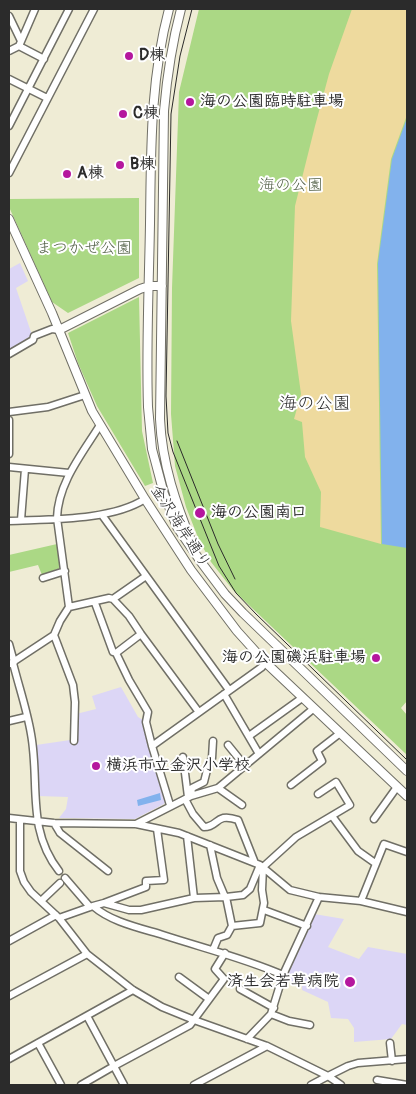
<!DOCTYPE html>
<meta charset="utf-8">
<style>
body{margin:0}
#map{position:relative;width:416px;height:1094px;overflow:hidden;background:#efecd5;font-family:Pangolin,sans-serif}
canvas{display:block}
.frame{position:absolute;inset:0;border:10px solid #2b2b2b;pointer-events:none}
</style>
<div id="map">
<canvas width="416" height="1094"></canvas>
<div class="frame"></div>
</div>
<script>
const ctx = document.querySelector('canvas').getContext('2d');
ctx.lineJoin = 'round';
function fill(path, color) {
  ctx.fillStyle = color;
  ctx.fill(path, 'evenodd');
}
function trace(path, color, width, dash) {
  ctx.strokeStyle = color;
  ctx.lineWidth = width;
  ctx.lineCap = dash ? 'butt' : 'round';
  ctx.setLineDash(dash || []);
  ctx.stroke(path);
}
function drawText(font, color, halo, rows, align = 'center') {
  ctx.font = font + ' Pangolin,"Klee One",sans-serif';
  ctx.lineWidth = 4;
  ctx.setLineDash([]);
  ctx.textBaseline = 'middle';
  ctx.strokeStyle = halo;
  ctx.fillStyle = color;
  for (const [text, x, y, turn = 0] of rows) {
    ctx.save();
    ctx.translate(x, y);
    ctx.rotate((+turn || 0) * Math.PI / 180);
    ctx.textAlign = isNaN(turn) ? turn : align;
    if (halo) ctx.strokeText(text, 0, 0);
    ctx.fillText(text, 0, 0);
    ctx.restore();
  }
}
fill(new Path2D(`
 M20,263L28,281L16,288L32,335L9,350V269Z
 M121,687L138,717L143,720L149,748L166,801L164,804L135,819L59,818L66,809L68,797L38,796L36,745L77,739L76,714L96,709L92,696Z
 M314,914L344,919L328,947L359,959L368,947L407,954V1025L402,1024L391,1039L354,1042V1028L348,1019L331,1018L328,1002L302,990V986L283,978Z`), '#dcd6f6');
fill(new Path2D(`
 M199,9H407V701L401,708L407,715V755L233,590L211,562L199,540L186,507L175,466L171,414L172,288L179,92Z
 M139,198V278L68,313L52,302L9,207V199Z
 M139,297L142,431L153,483L145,486L97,406L78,363L68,333Z
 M57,544L60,568L42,575L38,565L9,572V555Z`), '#abd885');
fill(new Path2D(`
 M352,9H407V115L391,159L377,264L381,544L320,527L321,492L305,457L302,422L294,419L301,394L291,321L295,206L315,126L329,74Z`), '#eeda9e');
fill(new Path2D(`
 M407,118V548L382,544L378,263L392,159Z
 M160,793L161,800L138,806L137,800Z`), '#82b2ed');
const minor = new Path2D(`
 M9,16L21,41
 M19,46L44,59
 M9,51L19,46L35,9
 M9,79L47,98
 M9,126L69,9
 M9,173L94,9
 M9,354L33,340L34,336L52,329L59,330
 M9,412L48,407L85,395
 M9,420V454
 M9,467L69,473
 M102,515L229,690
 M21,520L25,469
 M9,521C49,519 111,521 145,499
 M43,578L65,571
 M113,599L129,616L141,634L198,711
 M95,603L113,652L116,653L129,680L148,712L146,722L152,746L170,805
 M69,607L57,518C58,483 82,454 100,425
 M54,635L73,685L75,702L74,741
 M9,644L14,662
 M116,653L141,634
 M13,663C19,687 27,710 31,734C40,783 26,829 59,871
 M10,664L54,635L60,621L69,607L109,598L113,599L146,576
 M224,694L259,754
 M9,721L26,717
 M249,736L302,698
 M228,745L245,766
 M152,746L262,667L265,662
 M183,757L188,797
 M291,785L322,761L317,751L339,734
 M218,788L242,805
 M191,796L192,788L204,782L208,766L212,758L213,741
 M185,799L193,814L204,827C219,827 215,812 238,820L255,863
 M332,816L358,851L375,863
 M9,818L54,823L136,824L179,833L260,865L290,890L319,897L361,901L407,912
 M374,819L397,787
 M20,820V871L24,882L31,892L59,918L87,954L133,990L162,1007L194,1020L267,1046L328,1076L348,1066L358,1063L407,1059
 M54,823L60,833L108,871
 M136,824L191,796L218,788L313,709
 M187,836L194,898
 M210,845L217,878L225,897
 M65,878L90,907
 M226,897L232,926
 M41,901L60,883
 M361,901L384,844L407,852
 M104,903L129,910H141L194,898L226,897L243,895L250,889L260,865
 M93,906L104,903L146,887V881L164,880L157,829
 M264,910L307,926
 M59,918L93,906C111,922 140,928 163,935C203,948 244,958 283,975
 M9,941L56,915
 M213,950L218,938L227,935L232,926L260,923L264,903L262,890L263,867L296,837L350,805L336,782L318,794
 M179,977L209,999
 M240,989L274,1008
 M9,996L87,954
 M271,1014L289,1021L310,1025
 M87,1016L124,1085
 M247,1039L271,1014L283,975L319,897
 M38,1043L61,1085
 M390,1043L392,1061
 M9,1059L133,990
 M377,1080L407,1085
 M81,1085L114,1066L190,1025L224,979L215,969L225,953
 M194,1085L267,1046
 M311,1085L328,1076L341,1085`);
const tertiary = new Path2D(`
 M169,9C150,80 151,152 150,224C149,285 146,346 148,407L152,449L164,494L177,527L201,562L225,594L243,613L407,771
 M181,9C172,43 167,76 164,111L160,419C162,464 176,504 193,545
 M9,219L52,313L92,411L145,499L191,570L237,631L265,662L407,796
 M59,330L140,289L149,286H162`);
trace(minor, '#706f66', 9);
trace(tertiary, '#706f66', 10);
trace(minor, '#fff', 6);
trace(tertiary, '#fff', 8);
trace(new Path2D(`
 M192,9L180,56L171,114L166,396L168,433L173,452L219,566L236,593L256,614L407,760
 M177,441L218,544L235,579`), '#2b2b2b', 1);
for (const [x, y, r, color] of [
 [129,56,5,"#b5179e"],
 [190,102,5,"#b5179e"],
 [123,114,5,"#b5179e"],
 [120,165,5,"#b5179e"],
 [67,174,5,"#b5179e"],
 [200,513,6,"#b5179e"],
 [376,658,5,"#b5179e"],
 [96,766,5,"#b5179e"],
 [350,982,6,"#b5179e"]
]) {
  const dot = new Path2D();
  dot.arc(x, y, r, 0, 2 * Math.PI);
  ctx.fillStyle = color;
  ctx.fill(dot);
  trace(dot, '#fff', 2);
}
drawText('bold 16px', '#2b2b2b', '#fff', [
 ["D棟",139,56],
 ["海の公園臨時駐車場",200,102],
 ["C棟",133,114],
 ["B棟",130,165],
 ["A棟",77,174],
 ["海の公園南口",211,513],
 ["海の公園磯浜駐車場",366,658,"right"],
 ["横浜市立金沢小学校",106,766],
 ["済生会若草病院",339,982,"right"]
], 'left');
drawText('16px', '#515f46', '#fff', [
 ["海の公園",291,186],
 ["まつかぜ公園",84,249]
]);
drawText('16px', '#2b2b2b', '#fff', [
 ["金沢海岸通り",180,527,57]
]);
drawText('18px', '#2b2b2b', '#fff', [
 ["海の公園",315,404]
]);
</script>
